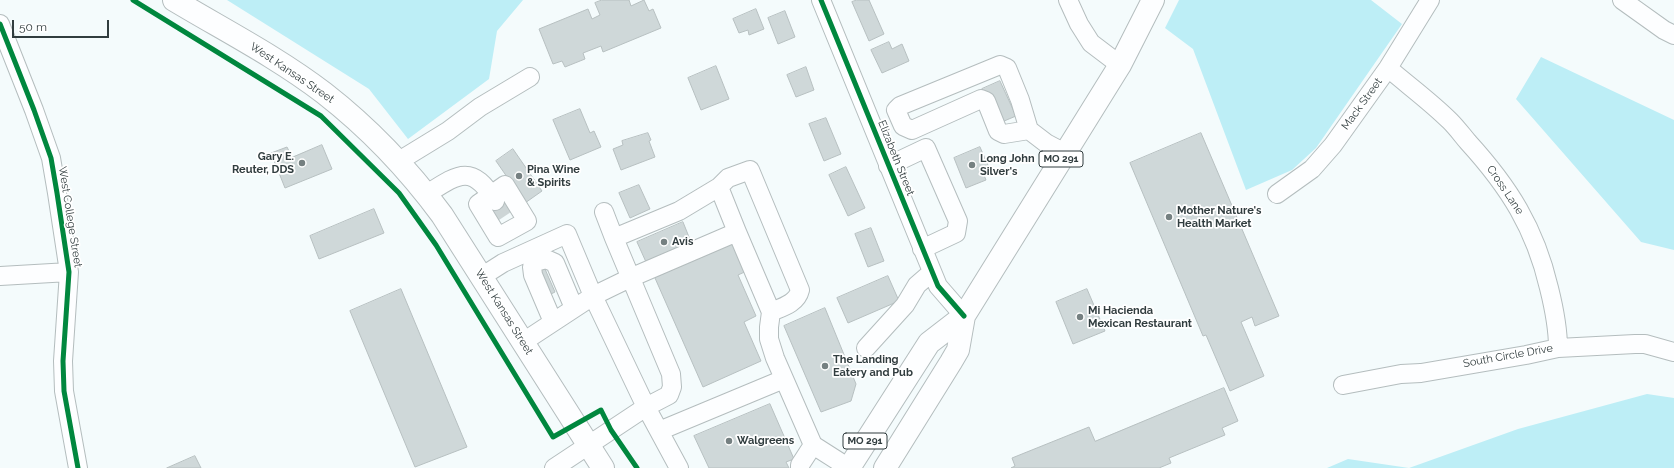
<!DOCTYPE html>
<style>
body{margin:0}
#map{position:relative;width:1674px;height:468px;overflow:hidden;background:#f4fbfc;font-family:Raleway,sans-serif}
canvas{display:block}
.scale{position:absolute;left:12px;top:20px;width:97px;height:18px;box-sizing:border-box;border:2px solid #313d3f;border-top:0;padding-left:5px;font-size:12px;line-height:14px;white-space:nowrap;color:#313d3f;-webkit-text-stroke:3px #fff;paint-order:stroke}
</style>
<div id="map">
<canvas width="1674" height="468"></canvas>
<div class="scale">50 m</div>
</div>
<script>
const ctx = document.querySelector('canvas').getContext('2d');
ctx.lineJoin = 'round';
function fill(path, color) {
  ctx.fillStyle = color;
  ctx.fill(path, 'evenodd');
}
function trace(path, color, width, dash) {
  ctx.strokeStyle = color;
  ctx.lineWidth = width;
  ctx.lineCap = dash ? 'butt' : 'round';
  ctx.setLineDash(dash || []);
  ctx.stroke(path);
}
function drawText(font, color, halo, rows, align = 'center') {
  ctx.font = font + ' Raleway,sans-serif';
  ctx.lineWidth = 3.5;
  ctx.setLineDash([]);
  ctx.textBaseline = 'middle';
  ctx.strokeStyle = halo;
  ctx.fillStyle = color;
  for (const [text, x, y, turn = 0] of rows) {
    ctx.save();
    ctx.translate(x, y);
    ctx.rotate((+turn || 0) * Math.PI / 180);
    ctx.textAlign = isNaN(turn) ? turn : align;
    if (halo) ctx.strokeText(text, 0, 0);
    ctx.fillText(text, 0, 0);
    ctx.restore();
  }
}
fill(new Path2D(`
 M227,0H523L497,31L489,79L408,139L369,89Z
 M1179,0H1371L1402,24L1316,148L1292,170L1246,190L1193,49L1165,28Z
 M1541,57L1674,120V250L1641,242L1516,99Z
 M1647,394L1674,398V468H1327L1348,459L1409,468L1518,429Z`), '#bdeef6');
const building = new Path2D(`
 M602,0H629L631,6L644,0L649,11L653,9L661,28L603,52L601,46L583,53L585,59L565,67L562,61L553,64L539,29L588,9L592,19L600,15L595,3Z
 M857,0H869L884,34L869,41L852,2Z
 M756,9L764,29L749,35L748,30L739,33L733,19Z
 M785,11L795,37L778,44L768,18Z
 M889,42L892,49L902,44L909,61L882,73L871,50Z
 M716,66L729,99L701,110L688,78Z
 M806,67L814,90L796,97L787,75Z
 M1000,81L1016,116L997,124L982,89Z
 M580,109L590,133L594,131L601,147L570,160L553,120Z
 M826,118L841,154L824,161L809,124Z
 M648,133L651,140L649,141L655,157L621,170L613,149L623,145L622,141Z
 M1201,133L1279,316L1255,326L1252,317L1241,322L1264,376L1230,391L1206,335L1203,336L1130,163Z
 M322,145L332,169L285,188L271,153L287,147L292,157Z
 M980,147L991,172L984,175L986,180L966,188L954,158Z
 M513,149L542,191L525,203L496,161Z
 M846,167L865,208L848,216L829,175Z
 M639,185L650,209L630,218L619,193Z
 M374,209L384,233L319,259L310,236Z
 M683,222L691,242L646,262L637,242Z
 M871,228L884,261L868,267L855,234Z
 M736,243L749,270L738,275L756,316L744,322L761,361L703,387L655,278Z
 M545,269L555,292L547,296L537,273Z
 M888,276L899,301L848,323L837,298Z
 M401,289L467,447L415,467L350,311Z
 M1087,289L1105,331L1073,344L1056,302Z
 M825,308L856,384L851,401L821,412L784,326Z
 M1224,388L1238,421L1222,428L1225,435L1169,458L1171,463L1159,468H1011L1015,466L1012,458L1089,427L1095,441Z
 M770,404L794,459L786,462L789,468H709L694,436Z
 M195,456L201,468H167Z`);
fill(building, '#cfd8d9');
trace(building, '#b7c0c1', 1);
trace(new Path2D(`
 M495,201L509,222`), '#cdd5d6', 18, [18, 9]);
const minor = new Path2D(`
 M821,0L938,286L964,316
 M1068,0L1079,24L1091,43L1120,65
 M1622,0L1664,30L1674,35
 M0,24L34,110L51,158L57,193L69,272L63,361L64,391L78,468
 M1388,68C1409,86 1431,102 1450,121C1457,128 1462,135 1468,142C1509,187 1535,228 1549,288C1554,308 1558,327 1558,348
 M1029,130L1004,134L998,131L986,101L981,99L912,130L903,126L896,110L900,106L1000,65L1007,68L1020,100L1029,130L1046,143L1065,153
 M399,161L448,131L480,107L530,77
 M888,166L926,148L958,221L956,233L922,249
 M505,185L527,221L498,237L478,204Z
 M719,187L728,178L750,170L800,290C797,303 783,307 771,312
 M427,194C458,174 472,163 495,201
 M1277,194L1312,169L1333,145L1388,68L1430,0
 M604,212L614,238
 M0,276L69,272
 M481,277L503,263L567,234L593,296L646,407L554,468
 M553,322L533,275L532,267L535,262L546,259L555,263L574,308
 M523,342L593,296L630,278L737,232L771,312L769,327V339L775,358L813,445L849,468
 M866,348L905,305L917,285L932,272
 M1343,385L1401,374L1421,373L1526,355L1558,348L1635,344H1645L1674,352
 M659,431L784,379
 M679,468L646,407L669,395L672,387L671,374L614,238L679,211L719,187L737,232
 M800,468V465L813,445`);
const major = new Path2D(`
 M174,0C224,30 277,57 324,93C369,128 408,169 442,215L603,468`);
const highway = new Path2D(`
 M849,468L929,343L964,316
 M885,468L951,362L958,350L964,316L1120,65L1153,0`);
trace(minor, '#b4bdbe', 20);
trace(major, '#b4bdbe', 24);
trace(highway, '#b4bdbe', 24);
trace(minor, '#fdfeff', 18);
trace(major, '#fdfeff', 22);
trace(highway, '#fdfeff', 22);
trace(new Path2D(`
 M133,0L321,116L399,193L436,245L553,437L601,410L611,430L637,468
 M821,0L938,286L964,316
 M0,24L34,110L51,158L57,193L69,272L63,361L64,391L78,468`), '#00873e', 5);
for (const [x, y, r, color] of [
 [302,163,4,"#758081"],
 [972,165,4,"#758081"],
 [519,176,4,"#758081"],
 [1169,217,4,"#758081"],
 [664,242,4,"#758081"],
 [1080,317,4,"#758081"],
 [825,366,4,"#758081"],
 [729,441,4,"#758081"]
]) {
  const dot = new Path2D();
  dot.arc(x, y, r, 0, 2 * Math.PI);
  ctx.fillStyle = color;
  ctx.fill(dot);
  trace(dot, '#fff', 1.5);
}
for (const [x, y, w] of [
 [1061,159,44],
 [865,441,44]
]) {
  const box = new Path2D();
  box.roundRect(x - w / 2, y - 8, w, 16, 3);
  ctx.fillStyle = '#fff';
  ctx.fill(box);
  trace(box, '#313d3f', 1);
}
drawText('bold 10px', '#313d3f', null, [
 ["MO 291",1061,159],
 ["MO 291",865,441]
]);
drawText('11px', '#313d3f', '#fff', [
 ["West Kansas Street",292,73,34],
 ["Mack Street",1362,104,-54],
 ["Elizabeth Street",896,158,68],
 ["Cross Lane",1505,190,56],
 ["West College Street",70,217,81],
 ["West Kansas Street",504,312,58],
 ["South Circle Drive",1508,356,-10]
]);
drawText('bold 11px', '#313d3f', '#fff', [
 ["Gary E.",294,157,"right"],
 ["Reuter, DDS",294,170,"right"],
 ["Long John",980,159],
 ["Silver's",980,172],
 ["Pina Wine",527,170],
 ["& Spirits",527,183],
 ["Mother Nature's",1177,211],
 ["Health Market",1177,224],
 ["Avis",672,242],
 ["Mi Hacienda",1088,311],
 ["Mexican Restaurant",1088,324],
 ["The Landing",833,360],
 ["Eatery and Pub",833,373],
 ["Walgreens",737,441]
], 'left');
</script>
